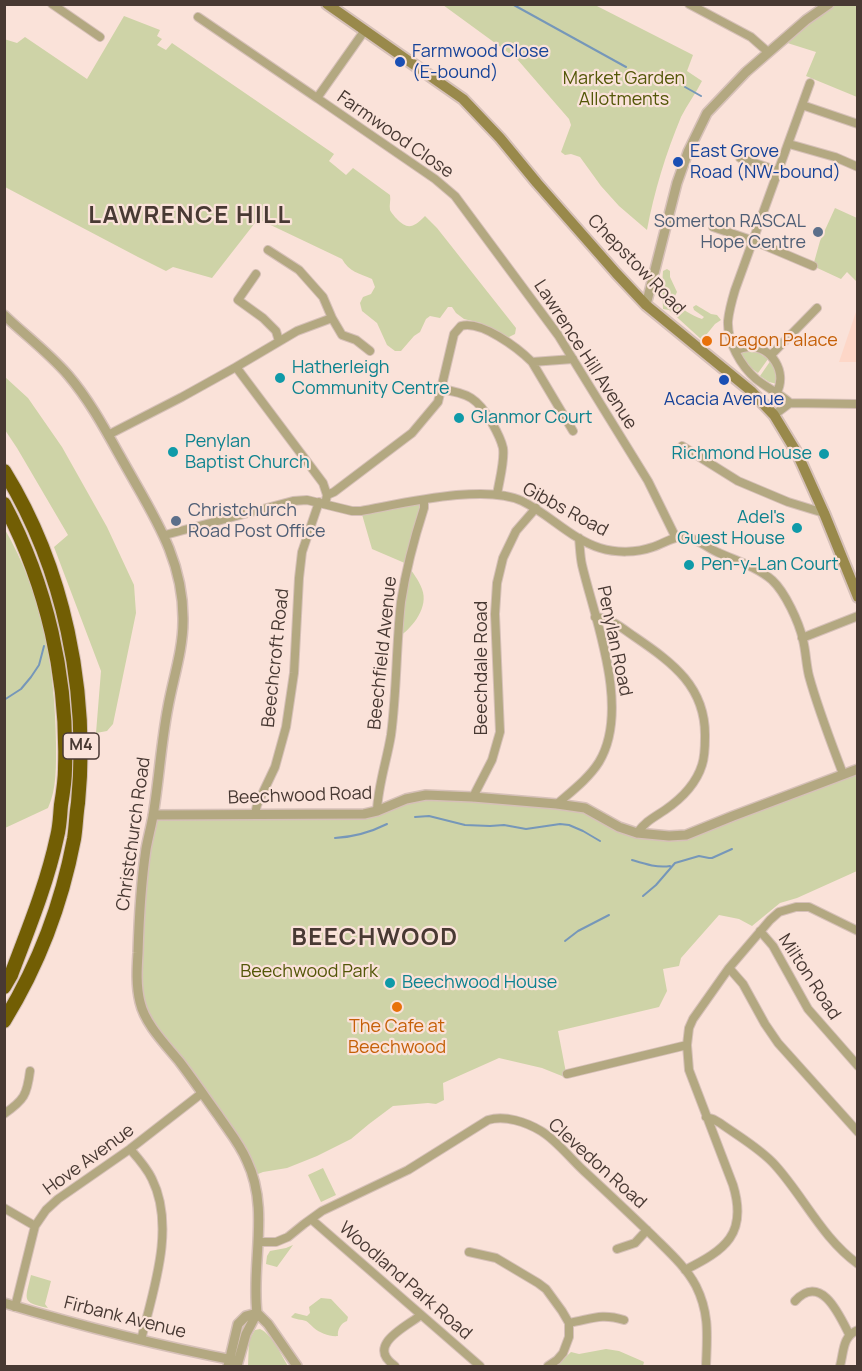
<!DOCTYPE html>
<style>
body{margin:0}
#map{position:relative;width:862px;height:1371px;overflow:hidden;background:#fae2d9;font-family:Manrope,sans-serif}
canvas{display:block}
.frame{position:absolute;inset:0;border:6px solid #483933;pointer-events:none}
</style>
<div id="map">
<canvas width="862" height="1371"></canvas>
<div class="frame"></div>
</div>
<script>
const ctx = document.querySelector('canvas').getContext('2d');
ctx.lineJoin = 'round';
function fill(path, color) {
  ctx.fillStyle = color;
  ctx.fill(path, 'evenodd');
}
function trace(path, color, width, dash) {
  ctx.strokeStyle = color;
  ctx.lineWidth = width;
  ctx.lineCap = dash ? 'butt' : 'round';
  ctx.setLineDash(dash || []);
  ctx.stroke(path);
}
function drawText(font, color, halo, rows, align = 'center') {
  ctx.font = font + ' Manrope,sans-serif';
  ctx.lineWidth = 4.5;
  ctx.setLineDash([]);
  ctx.textBaseline = 'middle';
  ctx.strokeStyle = halo;
  ctx.fillStyle = color;
  for (const [text, x, y, turn = 0] of rows) {
    ctx.save();
    ctx.translate(x, y);
    ctx.rotate((+turn || 0) * Math.PI / 180);
    ctx.textAlign = isNaN(turn) ? turn : align;
    if (halo) ctx.strokeText(text, 0, 0);
    ctx.fillText(text, 0, 0);
    ctx.restore();
  }
}
fill(new Path2D(`
 M857,309V362H839Z`), '#fdd7c8');
fill(new Path2D(`
 M443,5H595L693,55L687,71L702,81C696,93 687,105 681,117C666,153 654,192 647,230L619,206L601,186L580,157L571,154L565,155L561,152L571,125L569,119L517,59Z
 M829,5H857V97L806,76L816,52L781,41Z
 M124,16L160,30L157,36L162,39L157,45L166,50L172,43L334,154L329,161L346,175L353,168L390,195C391,200 389,205 390,210C390,211 395,217 396,218C408,231 414,227 425,216L437,228L516,328L515,334L509,337L502,336L481,323L464,319L456,313L452,307H448L440,318L430,316L426,319L420,332L414,336L401,351H395L387,345L377,323L362,311L360,303L363,297L371,294L375,287L372,279C359,273 349,272 342,259L258,219L212,278L173,267L166,271L138,257L5,187L4,39L17,43L25,37L87,79Z
 M835,208L857,218V282L847,272L841,279L813,266L820,241Z
 M667,269L670,271V277L677,292L675,296L674,300C682,310 691,315 702,319L704,317L694,310L693,307L696,305L711,314L717,315L721,320L715,324L702,340L669,310L663,309L662,285L663,271Z
 M747,351L759,353L768,359L758,373L751,368L741,355V353Z
 M771,360L776,367L777,384L769,382L760,376Z
 M5,377L28,398L62,447L107,527L134,585L136,613L113,724L107,731L96,733L101,671L54,547L68,535L17,448L5,430Z
 M424,500L407,564C412,572 419,580 422,589C429,607 413,627 399,637L407,564L372,549L361,511Z
 M4,528C43,594 55,669 56,744C56,764 57,789 48,808L5,828Z
 M857,769V871L797,898L780,903L752,926L739,919L719,915L681,958L679,966L663,969L667,991L659,1007L558,1031L567,1078L542,1068L499,1058L443,1083L444,1100L436,1104L428,1103L393,1106L369,1124L351,1139L317,1156L287,1168L263,1172L253,1176L249,1163L145,1016L137,971L153,815L351,814L426,795L585,808L619,827L686,835Z
 M323,1168L336,1195L321,1202L308,1175Z
 M293,1245L277,1267L266,1264L267,1256L270,1251L286,1248Z
 M31,1275L51,1281L45,1304L48,1308C21,1302 25,1301 31,1275Z
 M321,1298L331,1299L348,1317L347,1321C341,1323 337,1330 338,1336C330,1337 320,1333 314,1328C312,1326 308,1322 306,1321C301,1319 296,1320 291,1317L295,1313L307,1316L310,1313L309,1307Z
 M260,1329C273,1335 281,1355 288,1366H248L249,1340L255,1330Z
 M606,1349L619,1351L642,1361L644,1362L643,1366H556L571,1352L579,1354Z`), '#ced3a7');
trace(new Path2D(`
 M512,4L626,67
 M685,87L701,96
 M4,700L21,689L31,677L39,665L44,646
 M415,817L429,816L465,825L490,826L504,825L526,829L560,824L569,825L583,831L600,841
 M335,838C353,837 371,832 387,824
 M632,860C645,864 657,868 670,866
 M643,896L656,885L675,863L699,856L709,858H712L732,849
 M565,941L578,931L609,915`), '#7697b9', 2);
const minor = new Path2D(`
 M52,4L100,37
 M689,4L751,37L768,52
 M198,17L317,98
 M365,30L317,98L435,179L455,196L558,335L648,481L676,538
 M802,105L858,124
 M789,144L835,157L858,167
 M740,158L778,171
 M713,227L754,241L813,266
 M268,250L299,270L323,297L332,318L342,335L356,340L370,351
 M256,274L238,300L263,318L276,331L279,341
 M736,350C740,349 745,347 750,347C772,347 787,372 777,392
 M771,355L817,308
 M532,362L573,431
 M236,367L297,331L332,318
 M440,389C468,393 478,398 492,423C496,430 501,439 503,448C505,461 499,481 497,495
 M790,403C779,393 767,388 756,379C741,366 727,342 728,321C729,311 732,300 735,290L810,83
 M774,415L790,403L858,404
 M108,435L182,397L236,367L323,483L327,495L326,500
 M682,446L738,481L788,502L824,513
 M327,495L334,492L412,433L438,402L454,334L461,326C481,320 518,348 532,362L573,359
 M165,535L293,501L307,500L352,511H361C401,504 485,483 522,501C549,514 571,539 600,548C616,553 636,553 653,547C663,544 677,534 687,537C698,539 709,549 719,553C737,561 757,567 772,580C785,592 799,622 803,640C806,652 806,664 809,676C818,709 831,742 843,774
 M595,617C611,618 623,629 635,637C673,663 706,687 705,737C705,746 705,756 702,765C696,784 681,799 665,810C653,818 646,821 637,833
 M802,638L858,616
 M473,797L492,760L500,732L495,614L497,583L503,558L516,531L536,508
 M557,804C572,791 589,778 599,762C631,709 595,620 582,565C580,556 580,547 579,538
 M377,811C378,785 387,760 391,735C397,690 396,646 401,602C406,569 414,539 424,508V500
 M255,814L257,805L275,767L286,727L294,673L299,578L302,552L319,502
 M760,931L773,946L808,1009L858,1066
 M729,968L743,984L765,1024L778,1043L858,1132
 M567,1074L687,1045
 M4,1114C24,1100 27,1095 30,1071
 M706,1117L713,1119L720,1123C738,1136 761,1149 775,1165C804,1197 822,1238 858,1264
 M130,1149C138,1158 147,1168 152,1179C176,1227 153,1291 141,1340
 M4,1208L35,1226
 M311,1219L480,1366
 M259,1242H276L288,1237L304,1224L322,1211L408,1170L488,1120C505,1115 526,1122 541,1131C556,1140 571,1159 584,1171C608,1193 631,1215 654,1237C669,1252 686,1267 696,1286C710,1314 707,1337 706,1366
 M617,1249L635,1243L647,1230
 M469,1252L496,1258L538,1283L546,1289L562,1311L569,1323V1337L563,1353L557,1360L548,1366
 M685,1270C725,1250 748,1234 733,1185L689,1070L687,1045L689,1028L693,1019L729,968L770,920L779,912L796,907H809L858,931
 M795,1301C821,1273 839,1314 849,1334
 M15,1307L35,1226L46,1210L58,1199L130,1149L202,1093
 M569,1323C592,1319 601,1313 624,1320
 M395,1366C365,1345 406,1327 421,1315
 M840,1366C844,1352 842,1336 858,1330`);
const tertiary = new Path2D(`
 M646,305L677,183L688,152L707,113L746,72L806,20L829,4
 M4,315C25,335 49,353 68,375C91,402 107,433 124,463C153,515 184,559 183,621C183,650 173,679 168,707C161,743 159,780 153,816C151,827 148,838 146,849C141,883 139,918 138,953C137,969 136,986 140,1002C145,1024 165,1044 179,1061C192,1078 205,1097 218,1115C228,1130 240,1144 247,1161C270,1209 251,1263 257,1313L268,1324L297,1366
 M153,815L364,814L377,811L406,799L426,795L473,797L557,804L585,808L619,827L637,833L669,836L686,835L733,816L858,769
 M4,1303C81,1326 160,1346 238,1361
 M228,1366L238,1324L246,1316L257,1313
 M237,1366L246,1334L257,1313`);
const secondary = new Path2D(`
 M327,4L463,99L500,138L537,183L616,273L646,305L751,391L774,415L797,453L824,513L858,597`);
const motorway = new Path2D(`
 M4,471C64,568 89,690 78,803C76,815 76,827 74,839C62,902 38,966 4,1021
 M4,504C47,585 68,678 65,769C65,781 63,793 61,805C60,815 60,826 57,837C47,884 28,930 11,975L4,987`);
trace(minor, '#d6c0b8', 10);
trace(tertiary, '#d6c0b8', 12);
trace(secondary, '#d6c0b8', 14);
trace(motorway, '#d6c0b8', 16);
trace(minor, '#b3a881', 8);
trace(tertiary, '#b3a881', 9);
trace(secondary, '#99894b', 10);
trace(motorway, '#725e04', 14);
for (const [x, y, r, color] of [
 [400,62,6,"#1a4fb4"],
 [678,162,6,"#1a4fb4"],
 [818,232,6,"#5c6f8a"],
 [707,341,6,"#e8710a"],
 [280,378,6,"#0f9aa8"],
 [724,380,6,"#1a4fb4"],
 [459,418,6,"#0f9aa8"],
 [173,452,6,"#0f9aa8"],
 [824,454,6,"#0f9aa8"],
 [176,521,6,"#5c6f8a"],
 [797,528,6,"#0f9aa8"],
 [689,565,6,"#0f9aa8"],
 [390,983,6,"#0f9aa8"],
 [397,1007,6,"#e8710a"]
]) {
  const dot = new Path2D();
  dot.arc(x, y, r, 0, 2 * Math.PI);
  ctx.fillStyle = color;
  ctx.fill(dot);
  trace(dot, '#fae2d9', 2);
}
for (const [x, y, w] of [
 [81,746,36]
]) {
  const box = new Path2D();
  box.roundRect(x - w / 2, y - 13, w, 26, 4.5);
  ctx.fillStyle = '#fae2d9';
  ctx.fill(box);
  trace(box, '#483933', 1.5);
}
drawText('bold 16px', '#483933', null, [
 ["M4",81,746]
]);
drawText('18px', '#164399', '#fae2d9', [
 ["Farmwood Close",412,52],
 ["(E-bound)",412,73],
 ["East Grove",690,152],
 ["Road (NW-bound)",690,173],
 ["Acacia Avenue",724,400,"center"]
], 'left');
drawText('18px', '#535708', '#fae2d9', [
 ["Market Garden",624,79],
 ["Allotments",624,100],
 ["Beechwood Park",309,972]
]);
drawText('18px', '#483933', '#fae2d9', [
 ["Farmwood Close",395,135,35],
 ["Chepstow Road",636,265,46],
 ["Lawrence Hill Avenue",585,355,57],
 ["Gibbs Road",565,510,28],
 ["Penylan Road",614,641,78],
 ["Beechfield Avenue",383,653,-84],
 ["Beechcroft Road",276,658,-84],
 ["Beechdale Road",482,668,-90],
 ["Beechwood Road",300,796,-2],
 ["Christchurch Road",134,834,-82],
 ["Milton Road",809,977,57],
 ["Hove Avenue",89,1160,-36],
 ["Clevedon Road",597,1164,42],
 ["Woodland Park Road",405,1281,41],
 ["Firbank Avenue",125,1318,14]
]);
drawText('18px', '#4e5e75', '#fae2d9', [
 ["Somerton RASCAL",806,222],
 ["Hope Centre",806,243],
 ["Christchurch",188,511,"left"],
 ["Road Post Office",188,532,"left"]
], 'right');
drawText('18px', '#c56008', '#fae2d9', [
 ["Dragon Palace",719,341],
 ["The Cafe at",397,1027,"center"],
 ["Beechwood",397,1048,"center"]
], 'left');
drawText('18px', '#0d838f', '#fae2d9', [
 ["Hatherleigh",292,368],
 ["Community Centre",292,389],
 ["Glanmor Court",471,418],
 ["Penylan",185,442],
 ["Baptist Church",185,463],
 ["Richmond House",812,454,"right"],
 ["Adel's",785,518,"right"],
 ["Guest House",785,539,"right"],
 ["Pen-y-Lan Court",701,565],
 ["Beechwood House",402,983]
], 'left');
ctx.letterSpacing = '1.5px';
drawText('bold 24px', '#483933', '#fae2d9', [
 ["LAWRENCE HILL",190,216],
 ["BEECHWOOD",375,938]
]);
ctx.letterSpacing = '0px';
</script>
